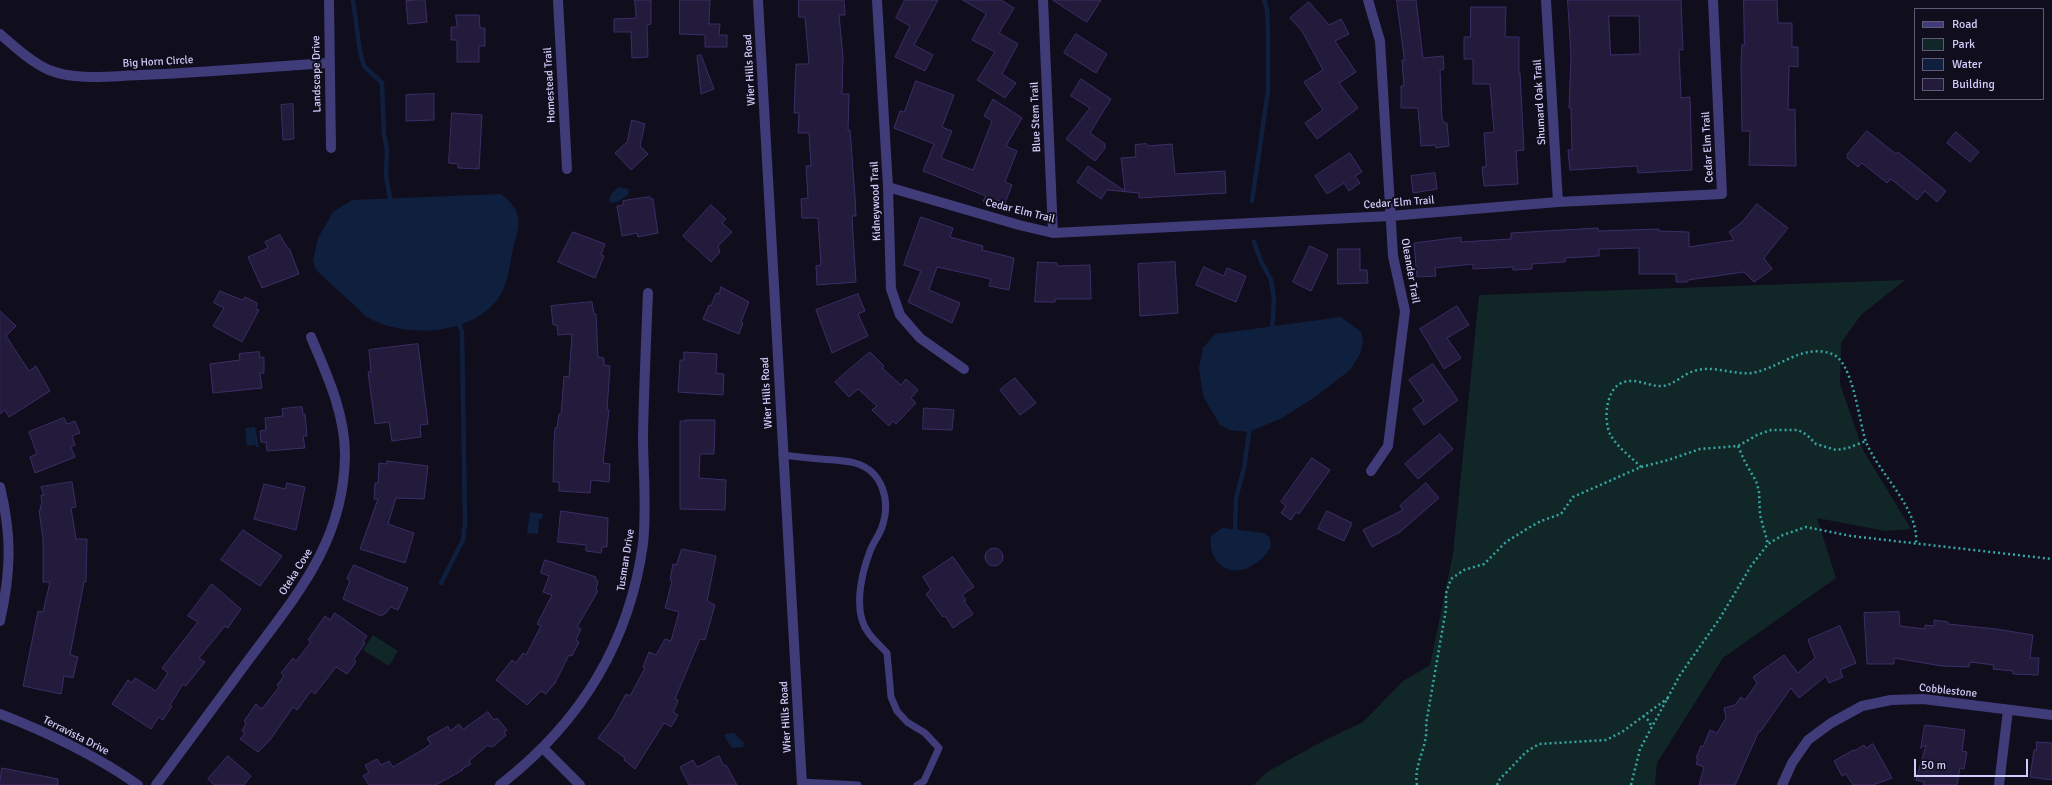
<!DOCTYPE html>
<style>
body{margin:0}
#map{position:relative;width:2052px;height:785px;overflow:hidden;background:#100d1d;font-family:Signika,sans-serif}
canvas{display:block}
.legend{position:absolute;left:1914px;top:8px;width:130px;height:92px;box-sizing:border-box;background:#100d1d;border:1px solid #5e5a76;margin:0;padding:5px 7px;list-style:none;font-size:12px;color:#d3cdfb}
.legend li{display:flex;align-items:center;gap:8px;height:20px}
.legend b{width:20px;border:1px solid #5e5a76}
.scale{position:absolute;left:1914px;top:759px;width:114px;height:18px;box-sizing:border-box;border:2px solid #d3cdfb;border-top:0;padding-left:5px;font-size:12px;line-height:14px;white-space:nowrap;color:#d3cdfb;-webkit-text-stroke:3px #100d1d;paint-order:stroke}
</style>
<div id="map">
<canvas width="2052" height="785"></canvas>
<ul class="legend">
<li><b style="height:5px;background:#403b79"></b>Road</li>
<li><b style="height:11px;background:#112626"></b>Park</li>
<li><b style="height:11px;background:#0f203f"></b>Water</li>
<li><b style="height:11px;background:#231b3c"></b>Building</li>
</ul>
<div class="scale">50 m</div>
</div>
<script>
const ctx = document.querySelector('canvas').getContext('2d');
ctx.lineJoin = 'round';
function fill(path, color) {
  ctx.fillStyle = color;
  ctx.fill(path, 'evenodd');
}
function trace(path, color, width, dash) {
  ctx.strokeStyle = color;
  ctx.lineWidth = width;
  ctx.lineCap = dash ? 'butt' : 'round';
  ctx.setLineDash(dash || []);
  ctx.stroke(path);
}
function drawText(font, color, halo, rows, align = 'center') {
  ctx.font = font + ' Signika,sans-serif';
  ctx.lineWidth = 4;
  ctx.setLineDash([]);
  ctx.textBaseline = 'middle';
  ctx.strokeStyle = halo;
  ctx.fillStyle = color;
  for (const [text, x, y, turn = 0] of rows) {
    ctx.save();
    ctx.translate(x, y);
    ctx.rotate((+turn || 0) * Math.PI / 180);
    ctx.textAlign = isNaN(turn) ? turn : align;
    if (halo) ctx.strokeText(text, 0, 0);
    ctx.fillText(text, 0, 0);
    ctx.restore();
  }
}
fill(new Path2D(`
 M1905,280L1861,315L1841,343L1840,384L1863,450L1911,529L1885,531L1817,518L1836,578L1723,658L1657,763L1655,785H1254L1267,772L1323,741L1363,722L1403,681L1430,665L1453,554L1479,295Z
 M373,635L398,651L389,666L363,650Z`), '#112626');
fill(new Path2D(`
 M618,187L629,189L628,195L617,202L611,203L609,200L611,194Z
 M501,194C526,213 519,226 512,253C510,264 508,278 504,288C483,336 405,340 367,317L316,270L313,261L318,238L333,212L352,200Z
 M1341,317L1361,332L1363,342L1360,354L1350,370L1315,397L1282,418L1249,432L1230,430L1220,425L1203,396L1199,368L1203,348L1215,334Z
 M255,427L259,447H256V445L247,446L245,428Z
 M530,512L543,514L542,519H539L538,534L527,533Z
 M1222,528L1264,533L1270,538L1271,547C1267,553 1262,559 1256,563C1232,581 1207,564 1211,536Z
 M734,733L744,743L743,747L732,748L724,736L726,734Z`), '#0f203f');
trace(new Path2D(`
 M353,0L360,52L364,66L382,83L384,135L387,149L386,176L391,204
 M1252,201L1268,91V31L1267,9L1264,0
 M1254,242L1261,261L1271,280L1274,300L1272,331
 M1235,529L1236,498L1244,468L1250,426
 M441,583L463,540L465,523L462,332L457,319`), '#0f203f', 4.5);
const building = new Path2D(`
 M425,0L427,22L408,24L406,1Z
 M635,0H651V24L647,25L648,57L632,58L631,32H614V19L636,18Z
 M680,0H710L709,24H720L719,35H727V47H705V35L680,34Z
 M799,0H844L845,15H839L843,57L842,94H849L848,130H850L855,196L856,216H852L856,282L817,285L816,266L821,265L818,218H802L801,199L808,198L806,166H811L809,133H798L799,113H794L796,64H809L805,17H799Z
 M905,0H938L914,45L933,55L925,71L895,57L910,26L896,18Z
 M963,0H1001L1014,8L999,33L1018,44L1002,74L1016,83L1005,98L977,80L995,52L972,40L986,14Z
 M1053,0H1101L1087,22Z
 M1397,0H1416L1423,58L1443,56L1444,69L1440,70L1442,118L1444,123H1447L1449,146L1436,148L1435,145L1421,146L1418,108H1401V86H1404L1402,60H1404Z
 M1568,0H1681L1683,50H1679L1681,98L1690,97L1692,170L1638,173L1637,166L1570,170L1568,150H1572L1571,108H1569L1571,57ZM1609,16H1639L1640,54L1611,55Z
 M1744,0H1777L1778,23H1792V47H1798V67L1789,66L1788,110L1795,109L1796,166L1749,165L1750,131H1742L1741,65L1742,45H1744Z
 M1309,2L1329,25L1341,19L1349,34L1335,41L1356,72L1339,83L1358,108L1317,139L1305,123L1323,110L1304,82L1323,70L1302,31L1290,18Z
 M1471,7H1506L1505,37H1519V73H1520L1524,150L1516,151L1518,184L1484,186L1482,167H1486V160L1484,133L1494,132L1490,84H1473V59H1464V37H1470Z
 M456,15H479L480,28H485V46H479V62H457V40H451V27H457Z
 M1076,34L1107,54L1096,73L1064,53Z
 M701,55L714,89L701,94L697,56Z
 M1081,79L1111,99L1090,133L1105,144V148L1095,161L1066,139L1090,108L1071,96Z
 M916,81L954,95L942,127L952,131L941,158L973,170L992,121L984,116L993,99L1022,118L1006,146L1017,151L1005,182L1012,185L1005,203L997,200L994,205L983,201L986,196L923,171L934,144L894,128L900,111L904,112Z
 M434,94V120L406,121V95Z
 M293,104L294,139L283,140L281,105Z
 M452,113L482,115L479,169L458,168V164L449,163Z
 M632,120L645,124L640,146L648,154L631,170L615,153L627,142Z
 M1867,131L1896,154L1898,152L1946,191L1937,202L1925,191L1917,200L1891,179L1887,183L1862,163L1858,167L1847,158L1848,157L1847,155Z
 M1956,132L1979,152L1970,162L1947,143Z
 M1147,144L1148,146L1172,144L1175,174L1225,171L1226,193L1139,198V193L1107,190L1101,199L1077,182L1088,166L1125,191L1121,158L1136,157L1135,145Z
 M1350,153L1362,172L1355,176L1360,183L1349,191L1344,183L1327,194L1315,176Z
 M1435,173L1437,189L1413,193L1411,176Z
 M650,197L651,199H653L658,233L638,237L637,233L622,236L617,206L623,205V201Z
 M1757,204L1788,228L1764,258L1772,269L1754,282L1744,272L1688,280L1687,282H1676V274H1639V248L1599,249V256L1565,258V262L1532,264V269L1513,270V267L1473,269V264L1435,268L1436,276L1417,277L1414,243L1461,237V242L1511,239V233L1580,229L1598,228V231L1659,229V231L1689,232V247L1734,240L1729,232L1742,222Z
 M711,205L726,219L722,223L732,232L718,246L720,252L711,262L683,236Z
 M921,217L953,228L950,237L983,246L982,250L1014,258L1009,290L989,286L991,279L937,267L929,290L960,303L952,323L908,302L921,271L904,265Z
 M573,232L605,244L601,255L604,256L595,278L558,262Z
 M280,235L285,244L290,250L299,274L262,288L248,257L268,248L265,242Z
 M1310,246L1328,255L1311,291L1293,282Z
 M1338,249H1360V270H1367L1368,283L1338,284Z
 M1038,262L1057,263V266L1090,265L1091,299H1055V302H1035Z
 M1175,262L1178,313L1140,316L1138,264Z
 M1204,267L1224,276L1227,268L1246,276L1236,302L1196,285Z
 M721,287L749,302L741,322L743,323L739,334L703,319L709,305L711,306L716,293L719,294Z
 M220,291L242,300L245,297L257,303L256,309L259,310L242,342L213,326L224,308L214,303Z
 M858,294L865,311L858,314L868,336L832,353L816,310Z
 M592,302L594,314H596L598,357L604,358V365L610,366L607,410H609L603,463L610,464L609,482L591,480L590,493L559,491V482H553L554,442L555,428H557L559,414H561L564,376L569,377L572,334L558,335L557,325H553L551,306Z
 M1457,306L1469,325L1447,338L1461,358L1444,369L1420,329Z
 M0,311L16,326L6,336L29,371L36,366L50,391L9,417L5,410L0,414Z
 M418,344L428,424L420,425L421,437L392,441L389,422L375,424L368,372H371L369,350Z
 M259,352L260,358L264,357V373H260L262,388L213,393L210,364L240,360L239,354Z
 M684,352L717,354L716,373L724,374L723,395L678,392L680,360H684Z
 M870,352L884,366L882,368L901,385L906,379L918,390L911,398L916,403L896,424L893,421L889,426L872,410L877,406L858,389L849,397L835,382Z
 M1433,364L1458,400L1424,425L1413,409L1424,401L1409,380Z
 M1015,378L1036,403L1020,415L1000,390Z
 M302,407L303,414H305L307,436H303L305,448L267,451L266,442H261L260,431L266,430L265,418L283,416L282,409Z
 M924,408L954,410L952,430L923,429Z
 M64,418L67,424L75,421L80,433L72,436L75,445L71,447L75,457L35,473L30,457L37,454L29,432Z
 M686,420H715L714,454H700L699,478L726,480L725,510L680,509V421H686Z
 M1440,434L1453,449L1418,479L1405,464Z
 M1312,458L1330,470L1299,514L1296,512L1291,520L1281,513L1286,506L1281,502Z
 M387,461L428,466L424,499L396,498L388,524L414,533L405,563L360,549L378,499H374L375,483H378L379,463L387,464Z
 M72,482L76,507L71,508L76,539H87L86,582H84L70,655L78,657L73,678L64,676L61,694L23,686L38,611L43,612L50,582H43V539L39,510H41L40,506L42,505L41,495H44L41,487Z
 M287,483L305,487L296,530L254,519L264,484L285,489Z
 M1426,483L1439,498L1400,532L1372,547L1363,530L1403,510L1400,506Z
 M561,511L608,518L607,547H602L601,553L586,551V545L558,542Z
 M1327,511L1352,523L1344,541L1318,529Z
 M243,530L282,556L260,586L221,560Z
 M985 557a9 9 0 1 1 18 0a9 9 0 1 1-18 0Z
 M682,549L716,556L707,601L715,605L705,640L700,639L675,699L678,700L677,704L673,712L678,715L671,727L664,723L635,769L624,760L625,758L598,738L613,718L626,694L630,696L645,668L643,667L649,652L656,655L665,639L671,641L679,612L665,608L672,581L670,580L673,564L676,565Z
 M953,557L974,587L962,595L966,600L964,601L973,614L953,628L945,616L943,617L926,594L931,590L923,577Z
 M545,560L596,577L595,579L598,581L596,590L598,591L577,627L581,629L576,640L579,642L572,656L569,655L555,683L546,694L541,691L527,705L496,680L512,660L516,663L523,653L526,655L541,626L537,624L552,595L543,592L549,576L541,573Z
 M354,565L408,588L398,610L391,607L386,613L381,616L343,599L350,580L347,579Z
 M212,584L241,609L228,628L225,626L199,658L205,662L186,686L183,684L170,705L172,706L163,720L159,717L151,729L112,704L128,680L132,683L135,678L156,691L168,673L162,668L198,622L188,616Z
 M1899,612L1900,626L1925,629V625L1934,626V620L1948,622V624L1996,629L2033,635L2030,658H2039L2038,675L2013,674V671L1993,669L1994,665L1970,662L1969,667L1942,666L1894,658V664H1867L1864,613Z
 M335,613L367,636L363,642L365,643L354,659L356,662L347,674L336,667L315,694L311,691L297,710L293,707L270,740L258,752L240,739L245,733L242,731L246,723L244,721L256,704L262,709L279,687L277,685L284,676L281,673L293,658L296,661L311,642L308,640L325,616L330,620Z
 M1840,626L1856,663L1840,670L1843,677L1829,683L1826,676L1799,698L1791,688L1760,732L1759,731L1735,785H1699L1704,767L1696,764L1698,759L1696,758L1701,746L1703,747L1710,730L1717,733L1726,718L1724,708L1735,705L1741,697L1745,700L1757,683L1753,677L1784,655L1798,673L1815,658L1808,640Z
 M488,712L494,720L497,718L507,730L504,732L506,735L494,746L490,747L488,745L469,761L471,764L462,769L463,770L436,785H369L363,776L369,772L365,765L377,759L381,765L389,761L393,767L424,749L431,744L427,738L448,726L450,731L459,724L463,729Z
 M1925,725L1965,730L1962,751L1967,752L1964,769L1960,768L1957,785H1923L1924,782L1916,780L1926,745L1921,748Z
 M2037,742L2052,743V780L2030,777L2034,750H2036Z
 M1873,744L1892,778L1873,785H1853L1846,774L1842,776L1834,761L1853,750L1854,751L1864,745L1866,748Z
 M228,756L251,776L244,785H214L208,779Z
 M719,756L724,766L726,765L737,785H689L680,767L693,760L697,767Z
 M2,768L58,779V785H0Z`);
fill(building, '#231b3c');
trace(building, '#3b2e67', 1);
trace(new Path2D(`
 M1738,446L1745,462L1756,481L1759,491L1760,515L1768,544
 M1641,467C1631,457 1616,446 1610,434C1603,419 1606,387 1624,382C1638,378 1649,387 1663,386C1676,384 1685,372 1698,370C1716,366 1734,375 1752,373C1780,368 1803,343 1832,354C1853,361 1859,422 1866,442C1879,474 1919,508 1916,543
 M1643,716L1648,720L1652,727
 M1417,785C1413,764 1429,746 1426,724L1446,609V593L1451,579L1464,570L1484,564L1506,542L1530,527L1541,521L1561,514L1573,497L1641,467L1668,460L1700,449L1738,446L1757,435L1771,430H1798L1807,435L1816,444L1836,450L1848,448L1866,441
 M1497,785L1500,779L1526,752L1539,744L1606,740L1622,732L1668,698
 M1631,785L1640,749L1680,675L1720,618L1751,566L1768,544L1783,535L1806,527L1851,536L2052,559`), '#35a7a4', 2.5, [2, 3]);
trace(new Path2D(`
 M782,455C799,457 817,459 834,460C841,461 848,461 855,463C883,471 891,501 882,527C879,536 872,544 869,554C862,573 856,600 862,620C866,634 877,642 887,653L891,697L897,711L907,722L925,733L939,748L924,781L917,785
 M802,782L858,785`), '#403b79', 7);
trace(new Path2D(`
 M329,0L331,148
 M558,0L567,169
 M758,0L802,785
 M877,0L888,187L891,289L900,315L920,338L964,369
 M1043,0L1053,233
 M1368,0L1380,41L1393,256L1405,311L1388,446L1371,471
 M1546,0L1558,202
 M0,34C15,47 31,62 49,70C77,81 110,76 140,75C203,73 266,67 328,63
 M888,187L1019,225L1053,233L1390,216L1558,202L1722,194L1713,0
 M0,487C12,536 11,571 0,621
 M0,714C49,733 95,755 138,785
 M543,748L580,785
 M156,785C186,745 215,705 244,666C294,598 344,544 345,455C345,413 327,375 311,337
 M500,785C580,723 629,645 643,544C647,508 643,471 643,435C644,388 646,340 648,293
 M1782,785L1792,763L1808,740L1831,723L1862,706L1891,700L1923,699L2052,715
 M1999,785L2008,710`), '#403b79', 10);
drawText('11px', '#d3cdfb', '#100d1d', [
 ["Big Horn Circle",158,62,-3],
 ["Wier Hills Road",750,70,-93],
 ["Landscape Drive",317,74,-91],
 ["Homestead Trail",550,85,-93],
 ["Shumard Oak Trail",1540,102,-93],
 ["Blue Stem Trail",1036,117,-92],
 ["Cedar Elm Trail",1708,147,-93],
 ["Kidneywood Trail",876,201,-92],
 ["Cedar Elm Trail",1399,203,-4],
 ["Cedar Elm Trail",1020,211,14],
 ["Oleander Trail",1410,271,80],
 ["Wier Hills Road",767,393,-93],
 ["Tusman Drive",626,560,-81],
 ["Oteka Cove",296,572,-58],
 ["Cobblestone",1948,691,6],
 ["Wier Hills Road",786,717,-93],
 ["Terravista Drive",76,736,27]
]);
</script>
